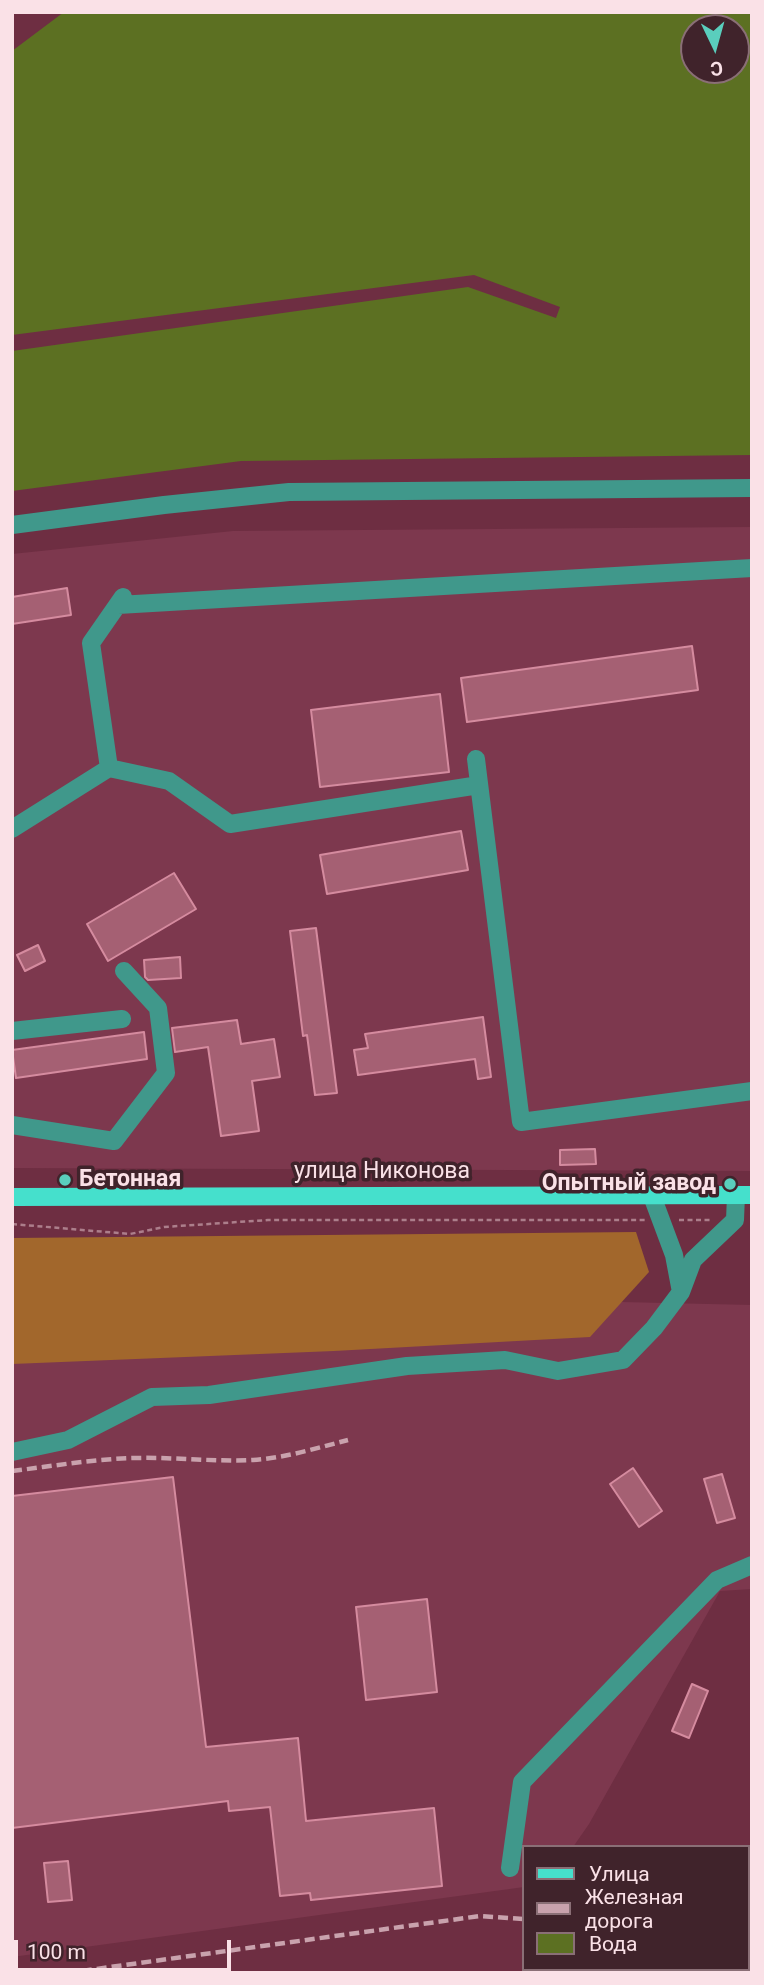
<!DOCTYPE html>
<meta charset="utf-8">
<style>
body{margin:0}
#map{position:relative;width:764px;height:1985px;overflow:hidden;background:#6e2e42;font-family:Roboto,sans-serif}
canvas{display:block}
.frame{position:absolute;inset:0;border:14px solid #fae1e7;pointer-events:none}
.legend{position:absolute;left:522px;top:1845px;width:228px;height:126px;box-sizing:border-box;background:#40232b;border:2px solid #8a6f76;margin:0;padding:9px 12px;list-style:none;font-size:21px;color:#fae1e7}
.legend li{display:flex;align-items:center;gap:14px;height:35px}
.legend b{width:35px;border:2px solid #8a6f76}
.north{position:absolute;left:680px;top:14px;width:70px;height:70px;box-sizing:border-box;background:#40232b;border:2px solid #8a6f76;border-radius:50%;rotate:175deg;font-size:19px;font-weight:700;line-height:28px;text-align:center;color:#fae1e7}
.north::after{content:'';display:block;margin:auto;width:24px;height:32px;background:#5acebd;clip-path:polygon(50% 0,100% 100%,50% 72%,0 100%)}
.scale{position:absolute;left:14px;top:1940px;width:217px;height:32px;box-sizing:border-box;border:4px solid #fae1e7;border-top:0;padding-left:9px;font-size:21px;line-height:24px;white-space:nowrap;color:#fae1e7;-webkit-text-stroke:5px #40232b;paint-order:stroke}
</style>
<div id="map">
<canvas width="764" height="1985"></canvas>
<div class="frame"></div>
<ul class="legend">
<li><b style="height:9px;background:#45e0cc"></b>Улица</li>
<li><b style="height:9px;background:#c9a2ad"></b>Железная дорога</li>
<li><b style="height:19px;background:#5c7022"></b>Вода</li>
</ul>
<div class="north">С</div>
<div class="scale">100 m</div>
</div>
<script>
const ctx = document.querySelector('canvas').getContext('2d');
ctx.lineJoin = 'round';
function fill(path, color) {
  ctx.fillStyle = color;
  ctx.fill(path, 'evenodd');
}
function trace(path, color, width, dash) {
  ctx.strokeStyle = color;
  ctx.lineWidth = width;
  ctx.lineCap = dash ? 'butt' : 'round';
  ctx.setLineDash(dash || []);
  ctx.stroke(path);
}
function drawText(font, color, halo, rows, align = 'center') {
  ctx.font = font + ' Roboto,sans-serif';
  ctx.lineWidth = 7;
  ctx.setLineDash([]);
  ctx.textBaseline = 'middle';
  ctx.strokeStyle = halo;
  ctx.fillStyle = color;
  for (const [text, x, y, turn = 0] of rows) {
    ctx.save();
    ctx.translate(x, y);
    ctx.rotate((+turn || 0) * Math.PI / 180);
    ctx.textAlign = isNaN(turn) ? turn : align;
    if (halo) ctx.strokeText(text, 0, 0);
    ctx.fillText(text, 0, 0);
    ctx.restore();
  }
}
fill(new Path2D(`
 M752,527V1171L12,1168V554L233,531Z
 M12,1288L752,1305V1589L720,1591L589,1824L573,1847H524V1887L12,1957Z`), '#7d384e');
fill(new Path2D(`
 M636,1232L649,1272L590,1337L334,1351L12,1364V1238Z`), '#a2672c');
fill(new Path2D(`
 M64,12H752V455L241,461L12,491V351L468,287L556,318L560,307L474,275L12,335V51ZM694,28H736V70H694Z`), '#5c7022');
const building = new Path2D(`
 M67,588L71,615L12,624V597Z
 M692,646L698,690L467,722L461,678Z
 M440,694L449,772L320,787L311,710Z
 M461,831L468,870L327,894L320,855Z
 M174,873L196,909L108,961L87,924Z
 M316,928L337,1093L315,1095L307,1035L303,1036L290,931Z
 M38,945L45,961L25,971L17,955Z
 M180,957L181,978L148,980L145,977L144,960Z
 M483,1017L491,1077L478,1079L475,1059L358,1075L354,1050L368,1048L365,1034Z
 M237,1020L241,1044L274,1039L280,1077L252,1081L259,1131L221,1136L208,1047L175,1052L172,1028Z
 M144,1032L147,1059L16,1078L12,1050Z
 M595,1149L596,1164L560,1165V1150Z
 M633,1468L662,1511L639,1527L610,1484Z
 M722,1474L735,1518L717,1523L704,1479Z
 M173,1477L206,1747L298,1738L306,1821L434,1808L442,1886L311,1900L310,1893L280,1896L270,1807L229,1811L228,1801L12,1828V1496Z
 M427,1599L437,1692L366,1700L356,1607Z
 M692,1684L708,1691L689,1738L672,1731Z
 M68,1861L72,1900L48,1902L44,1863Z`);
fill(building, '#a56073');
trace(building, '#d58b9f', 2);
trace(new Path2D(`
 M679,1220H711
 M12,1224L130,1234L164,1227L268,1220H645`), '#ac7e8b', 2.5, [5, 3.5]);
trace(new Path2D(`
 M12,525L164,505L289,492L752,488
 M118,605L752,568
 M476,759L521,1122L752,1091
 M109,768L169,781L230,824L479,785
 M12,829L109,768L91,643L123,597
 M12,1031L122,1019
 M12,1125L114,1141L166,1073L158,1008L124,971
 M652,1196L674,1255L681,1292
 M12,1452L68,1440L152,1397L209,1395L407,1366L505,1360L558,1371L623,1360L654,1328L681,1292L693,1260L735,1220L736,1195
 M510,1868L522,1782L717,1580L752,1565
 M748,1956L752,1957`), '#40988b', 18);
trace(new Path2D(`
 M12,1197L752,1195`), '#45e0cc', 18);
trace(new Path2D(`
 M12,1471C53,1466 94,1459 135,1458C175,1457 214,1462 253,1460C285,1458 317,1448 348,1440
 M693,1969L699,1973
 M67,1973L480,1916L524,1919`), '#c9a2ad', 4.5, [10, 5]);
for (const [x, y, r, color] of [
 [65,1180,7,"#5acebd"],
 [730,1184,7,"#5acebd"]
]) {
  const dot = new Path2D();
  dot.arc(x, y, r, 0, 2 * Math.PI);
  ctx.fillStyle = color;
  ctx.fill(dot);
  trace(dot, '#40232b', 2.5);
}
drawText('23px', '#fae1e7', '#40232b', [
 ["улица Никонова",382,1172]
]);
drawText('bold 23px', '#fae1e7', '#40232b', [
 ["Бетонная",79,1180],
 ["Опытный завод",716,1184,"right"]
], 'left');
</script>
